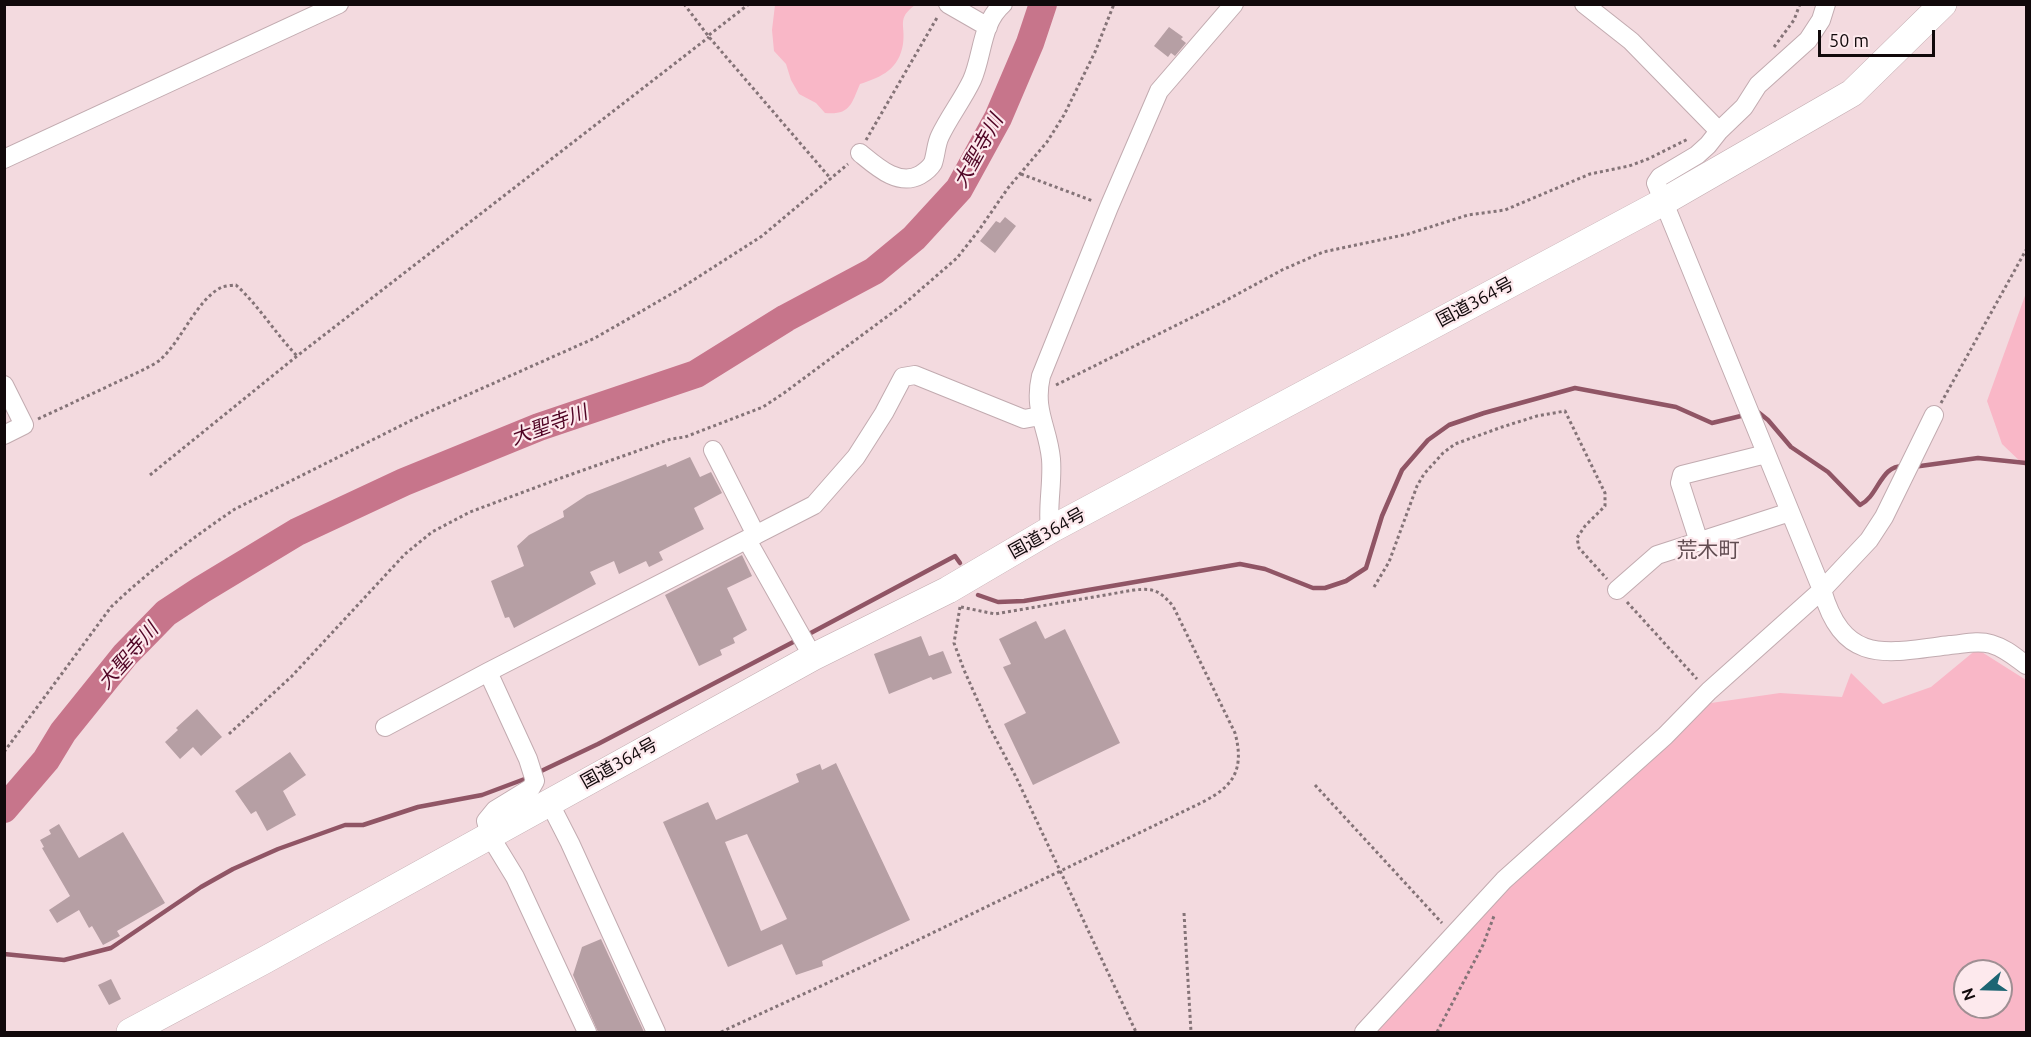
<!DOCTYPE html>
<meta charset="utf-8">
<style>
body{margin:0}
#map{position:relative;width:2031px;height:1037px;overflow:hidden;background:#f3dadf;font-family:Ubuntu,sans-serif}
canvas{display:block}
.frame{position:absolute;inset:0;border:6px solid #11090b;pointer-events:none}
.north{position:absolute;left:1953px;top:959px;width:60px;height:60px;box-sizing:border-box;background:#fde9ed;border:2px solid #9f8f93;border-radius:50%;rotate:250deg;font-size:16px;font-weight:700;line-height:24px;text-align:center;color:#11090b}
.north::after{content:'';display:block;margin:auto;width:21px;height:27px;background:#1d6573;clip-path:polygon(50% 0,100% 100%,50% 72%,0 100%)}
.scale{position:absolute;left:1818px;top:30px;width:117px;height:27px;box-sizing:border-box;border:3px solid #11090b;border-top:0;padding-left:8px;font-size:18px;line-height:21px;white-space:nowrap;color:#11090b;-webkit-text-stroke:4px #fde9ed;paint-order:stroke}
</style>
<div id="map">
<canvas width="2031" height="1037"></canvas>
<div class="frame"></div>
<div class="north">N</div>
<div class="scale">50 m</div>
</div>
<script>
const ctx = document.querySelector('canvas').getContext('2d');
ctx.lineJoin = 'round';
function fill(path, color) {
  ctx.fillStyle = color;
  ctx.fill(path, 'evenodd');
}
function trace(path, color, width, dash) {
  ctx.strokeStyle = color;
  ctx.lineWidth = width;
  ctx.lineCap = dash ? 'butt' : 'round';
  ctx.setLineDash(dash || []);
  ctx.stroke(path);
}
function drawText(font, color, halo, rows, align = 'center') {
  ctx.font = font + ' Ubuntu,"Noto Sans JP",sans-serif';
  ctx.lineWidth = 4.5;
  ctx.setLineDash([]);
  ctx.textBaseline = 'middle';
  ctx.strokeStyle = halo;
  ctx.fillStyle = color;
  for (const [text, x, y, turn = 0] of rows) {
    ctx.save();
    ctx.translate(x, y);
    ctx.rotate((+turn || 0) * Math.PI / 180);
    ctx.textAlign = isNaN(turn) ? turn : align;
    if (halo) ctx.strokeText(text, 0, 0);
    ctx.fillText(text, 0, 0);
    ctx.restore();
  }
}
fill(new Path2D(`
 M775,5V4L915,5C896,19 906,25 903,44C899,69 882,77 860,84C851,105 850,115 825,113L816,103L799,94L791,80L786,64L774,51L772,30Z
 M2026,293V467L2002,444L1987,401Z
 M1977,649L2026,680V1032H1371L1517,878L1704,704L1780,693L1842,697L1851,673L1883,704L1931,687ZM1965,971H2001V1007H1965Z`), '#f9b7c7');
trace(new Path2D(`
 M1756,412H1758L1768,420L1791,447L1828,472L1860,505C1879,496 1880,464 1905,466
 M1913,467L1978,458L2026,463
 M978,595L998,602L1024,601L1240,564L1265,569L1313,588H1325L1346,581L1366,568L1382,516L1402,470L1428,440L1449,425L1484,413L1575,388L1676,407L1712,423L1745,415
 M807,635L955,556L960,563
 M537,773L598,744L799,639
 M4,954L64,960L111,948L201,887L233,869L278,849L345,825H363L418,807L482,795L530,777`), '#905565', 4.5);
trace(new Path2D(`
 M4,809L46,760L63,732L125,655L166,613L201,590L297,532L404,482L539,427L696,374L786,318L874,271L914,238L959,189L998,118L1030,43L1043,4`), '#c7758b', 28);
fill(new Path2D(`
 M1169,27L1183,37L1181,39L1186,43L1175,56L1171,53L1168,57L1154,46Z
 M1005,217L1016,226L995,253L980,241L996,221L1000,223Z
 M690,457L700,477L711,472L722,493L694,508L704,529L659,552L663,560L649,567L646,561L619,574L614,561L590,572L596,584L514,628L509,617L505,618L491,581L524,566L517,546L529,535L564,517L563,511L587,495L666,464L667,467Z
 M742,555L752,576L727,588L747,630L733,638L735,643L720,650L722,655L699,666L665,595Z
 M1036,621L1045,639L1065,629L1120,743L1033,785L1004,724L1026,713L1003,667L1011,664L999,639Z
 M921,636L929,656L943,651L952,673L933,680L931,677L889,694L874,654Z
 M197,709L222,737L201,756L193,747L180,759L165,742L178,730L176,728Z
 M290,752L306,775L283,791L296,815L267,831L256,811L251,814L235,791Z
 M836,763L910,920L822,961L823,966L796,975L782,944L728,967L663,822L708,802L716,820L799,782L796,774L820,764L822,770ZM747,834L787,919L761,931L725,842Z
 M59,824L79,858L123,832L165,903L117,931L120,936L103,945L92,926L89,928L79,910L57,923L49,910L70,896L42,848L44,847L40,840L51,834L49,830Z
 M601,939L644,1032H598L573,975L582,947Z
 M111,979L121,999L109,1005L98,985Z`), '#b69fa4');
const minor = new Path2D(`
 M948,4L988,27
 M1584,4L1631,41L1719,131
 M1826,4L1821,20L1808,40L1758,85L1744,107L1719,131L1708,145L1697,155L1660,177L1656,183L1822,590C1844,666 1886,653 1950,645C1963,644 1978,640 1991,644C2005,648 2015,657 2026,665
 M860,153C876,166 898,187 920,175C925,172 930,168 933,163C936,154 936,144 940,136C949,117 963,99 972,80C983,55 981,23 1003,4
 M4,159L339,4
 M4,385L24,425L4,435
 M713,450L756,535
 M1050,530C1047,506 1053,483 1051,459C1048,427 1033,411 1041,376L1109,207L1159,91L1234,4
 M747,540L813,657
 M1699,542L1680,483L1682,475L1766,454
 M1617,590L1657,555L1790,512
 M488,672L528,759L535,781L531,788L495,810L486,821L490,836L515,877L587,1032
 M385,727L488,672L814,505L856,457L884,413L903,377L915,375L1024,419L1040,416
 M549,802L570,843L656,1032
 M1364,1032L1504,880L1665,736L1709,691L1822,590L1869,540L1884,517L1934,415`);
const highway = new Path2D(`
 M130,1032L263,961L813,657L948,590L1050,530L1663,202L1852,93L1943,4`);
trace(minor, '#c2abb0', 20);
trace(highway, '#c2abb0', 28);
trace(new Path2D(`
 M684,4L709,37L831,179
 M709,35L749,4
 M1774,47L1794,20L1800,4
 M866,140L938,16
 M1021,174L1093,201
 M1056,385L1223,302L1282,270L1323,252L1408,234L1468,215L1505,210L1590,174L1629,166L1648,159L1688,139
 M1941,403L2026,250
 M38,419L145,369C150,366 157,363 161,359C182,340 197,299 222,287C226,286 232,285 236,285C259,306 275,333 297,356
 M150,475L297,356L709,37
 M1374,587L1389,562L1417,486L1424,474L1443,453L1455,444L1502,427L1537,416L1565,411L1605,493V506L1585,526L1577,538L1579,548L1607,579
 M1627,602L1697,679
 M960,607L954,643L964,670L990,728L1016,777L1136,1032
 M229,734L292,676L405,554L432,532L470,512L561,478L671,439L685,437L763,407L784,393L904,304L957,258L979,230L1008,188L1047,142L1064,115L1095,52L1114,4
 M4,752L111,607C149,571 192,538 235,509L420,416L595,338L635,315L678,290L762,236L848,164
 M1315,785L1442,923
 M1184,913L1191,1032
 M721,1032L862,967L1172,817C1213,796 1250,788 1235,733L1173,606C1159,590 1154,588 1134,590L995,614L961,607
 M1437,1032L1483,945L1494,916`), '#847377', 3, [3, 3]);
trace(minor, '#fff', 18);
trace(highway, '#fff', 27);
drawText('18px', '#11090b', '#fde9ed', [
 ["国道364号",1475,302,-28],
 ["国道364号",1047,533,-29],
 ["国道364号",619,763,-29]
]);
drawText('italic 20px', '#510525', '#fde9ed', [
 ["大聖寺川",978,151,-61],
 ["大聖寺川",549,425,-20],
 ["大聖寺川",128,656,-49]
]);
drawText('21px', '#624d52', '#fde9ed', [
 ["荒木町",1708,550]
]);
</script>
